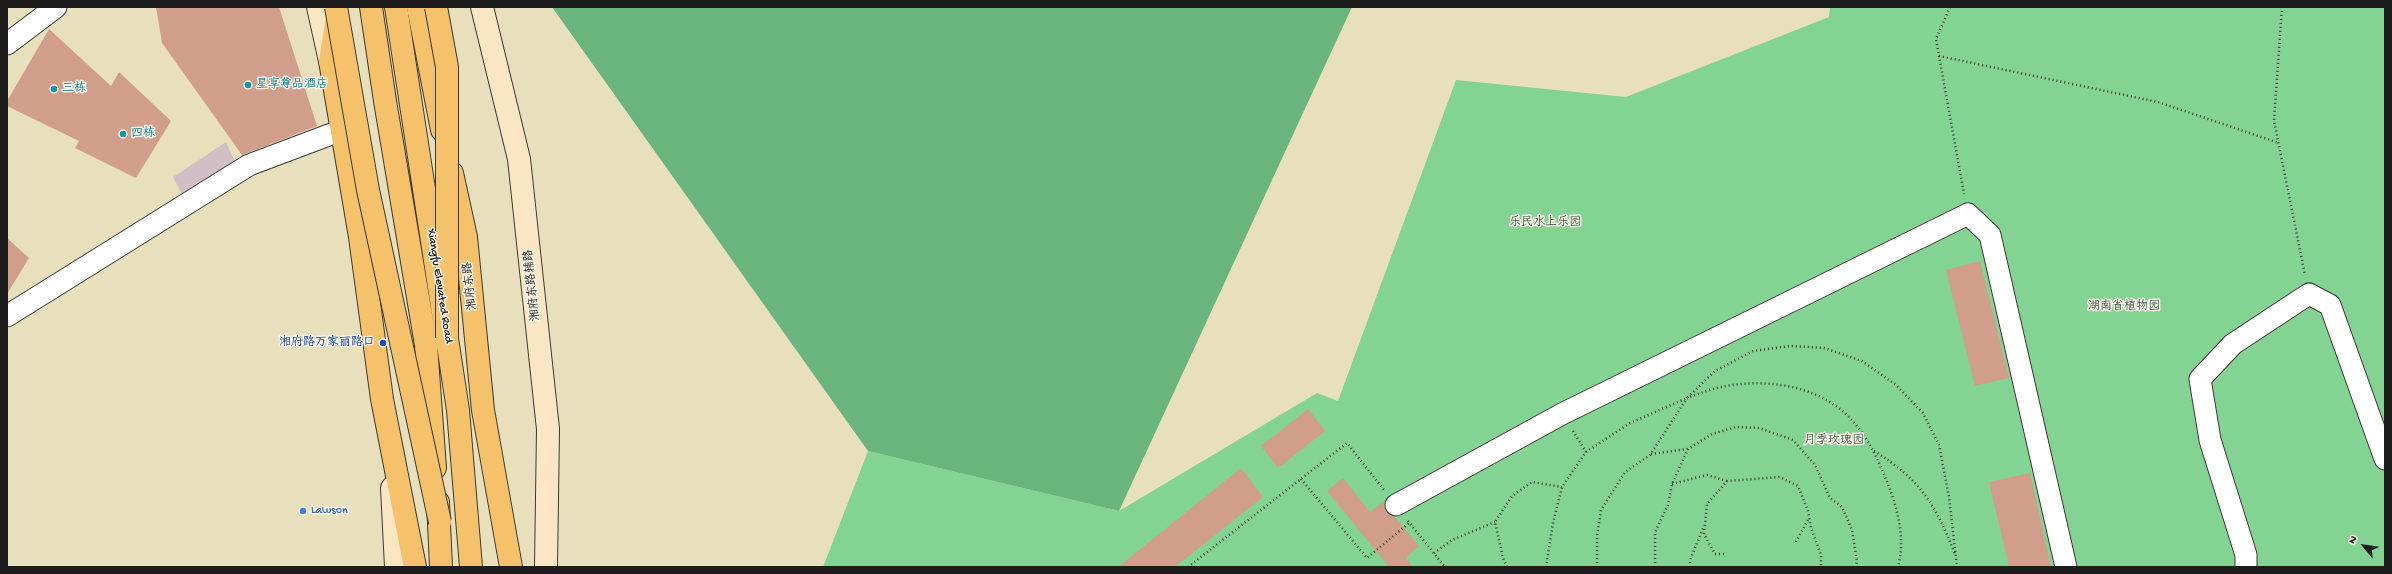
<!DOCTYPE html>
<meta charset="utf-8">
<style>
body{margin:0}
#map{position:relative;width:2392px;height:574px;overflow:hidden;background:#e8e0bc;font-family:"Gochi Hand",sans-serif}
canvas{display:block}
.frame{position:absolute;inset:0;border:8px solid #1c1c1c;pointer-events:none}
.north{position:absolute;left:2344px;top:526px;width:40px;height:40px;-webkit-text-stroke:3px #f7f3e8;paint-order:stroke;rotate:299deg;font-size:11px;font-weight:700;line-height:16px;text-align:center;color:#1c1c1c}
.north::after{content:'';display:block;margin:auto;width:14px;height:18px;background:#1c1c1c;clip-path:polygon(50% 0,100% 100%,50% 72%,0 100%)}
</style>
<div id="map">
<canvas width="2392" height="574"></canvas>
<div class="frame"></div>
<div class="north">N</div>
</div>
<script>
const ctx = document.querySelector('canvas').getContext('2d');
ctx.lineJoin = 'round';
function fill(path, color) {
  ctx.fillStyle = color;
  ctx.fill(path, 'evenodd');
}
function trace(path, color, width, dash) {
  ctx.strokeStyle = color;
  ctx.lineWidth = width;
  ctx.lineCap = dash ? 'butt' : 'round';
  ctx.setLineDash(dash || []);
  ctx.stroke(path);
}
function drawText(font, color, halo, rows, align = 'center') {
  ctx.font = font + ' "Gochi Hand","LXGW WenKai TC",sans-serif';
  ctx.lineWidth = 3;
  ctx.setLineDash([]);
  ctx.textBaseline = 'middle';
  ctx.strokeStyle = halo;
  ctx.fillStyle = color;
  for (const [text, x, y, turn = 0] of rows) {
    ctx.save();
    ctx.translate(x, y);
    ctx.rotate((+turn || 0) * Math.PI / 180);
    ctx.textAlign = isNaN(turn) ? turn : align;
    if (halo) ctx.strokeText(text, 0, 0);
    ctx.fillText(text, 0, 0);
    ctx.restore();
  }
}
fill(new Path2D(`
 M226,142L235,162L183,196L173,177Z`), '#d2bec4');
fill(new Path2D(`
 M1830,7H2385V567H823L868,451L1119,511L1317,393L1338,401L1456,80L1626,97L1829,17Z`), '#83d393');
fill(new Path2D(`
 M552,7H1352L1119,511L868,451Z`), '#6ab57d');
fill(new Path2D(`
 M156,7H279L317,126L242,155L162,43Z
 M49,29L111,86L119,72L171,121L136,178L75,148L79,141L7,106V101Z
 M7,238L29,258L7,294Z
 M1980,261L2009,378L1975,386L1946,270Z
 M1308,409L1325,431L1278,468L1261,446Z
 M1241,468L1263,497L1175,567H1118Z
 M2030,473L2051,567H2009L1989,482Z
 M1343,478L1370,512L1383,502L1386,511L1395,517L1419,546L1406,558L1413,567H1389L1327,491Z`), '#d29e8c');
const street = new Path2D(`
 M7,44L56,7
 M7,316L249,165L342,130
 M1396,505L1562,414L1968,214L1990,235L2066,567
 M2246,567V555L2210,440L2200,379L2233,344L2309,294L2330,305L2385,459`);
const secondary = new Path2D(`
 M318,7L330,61
 M482,7L519,159L548,429L546,567
 M392,488L396,567`);
const primary = new Path2D(`
 M418,7L442,130
 M337,18L330,61L360,237L382,399L415,567
 M452,173L466,237L483,410L511,567`);
const highway = new Path2D(`
 M371,7L385,101L426,345L435,468
 M396,7L458,410L471,567
 M438,502L441,567`);
trace(street, '#3b3934', 23);
trace(secondary, '#3b3934', 24);
trace(primary, '#3b3934', 24);
trace(highway, '#3b3934', 24);
trace(new Path2D(`
 M1950,7L1936,39L1964,194
 M2282,7L2274,121L2305,275
 M1939,56L2158,102L2279,143
 M1573,431L1586,452
 M1874,451C1921,480 1935,504 1955,554
 M1651,454L1687,449
 M1301,479L1367,558L1409,523
 M1672,484L1707,475L1727,481
 M1408,521L1445,567
 M1796,542L1809,518
 M1434,553L1452,540L1495,522
 M1724,554H1715L1704,534L1707,504L1727,481L1780,477L1798,486L1808,511L1811,528L1821,555V567
 M1188,567L1347,443L1384,490
 M1507,567L1503,558L1495,522L1512,496L1532,482L1562,487
 M1546,567L1553,523L1562,487L1586,452L1630,423L1687,398L1715,371L1753,351L1790,346L1824,348L1862,361L1896,385L1923,413L1939,445L1949,497L1957,567
 M1597,567V536L1601,510L1625,472L1650,455L1687,398C1698,394 1710,389 1721,387C1768,377 1826,386 1857,426C1870,442 1878,460 1886,479C1897,506 1906,538 1898,567
 M1655,567V532L1668,505L1672,484L1688,449L1712,434L1736,427L1759,428L1793,440L1815,465L1830,498L1842,507L1852,530L1857,561L1856,567
 M1690,567V560L1704,526`), '#3b3934', 2.5, [1, 3]);
trace(street, '#fff', 21);
trace(secondary, '#fbe6c4', 22);
trace(primary, '#f5c16b', 22);
trace(highway, '#f5c16b', 22);
const highwayBridge = new Path2D(`
 M336,7L368,190L440,522
 M436,7L447,67V338`);
trace(highwayBridge, '#3b3934', 24, []);
trace(highwayBridge, '#f5c16b', 22);
for (const [x, y, r, color] of [
 [248,85,4,"#0f9aa8"],
 [54,89,4,"#0f9aa8"],
 [123,134,4,"#0f9aa8"],
 [383,343,4,"#1a4fb4"],
 [303,511,4,"#3f7fe0"]
]) {
  const dot = new Path2D();
  dot.arc(x, y, r, 0, 2 * Math.PI);
  ctx.fillStyle = color;
  ctx.fill(dot);
  trace(dot, '#f7f3e8', 1.5);
}
drawText('12px', '#0d838f', '#f7f3e8', [
 ["星享尊品酒店",256,85],
 ["三栋",62,89],
 ["四栋",131,134]
], 'left');
drawText('12px', '#405c46', '#f7f3e8', [
 ["乐民水上乐园",1545,223],
 ["湖南省植物园",2124,307],
 ["月季玫瑰园",1834,441]
]);
drawText('12px', '#1c1c1c', '#f7f3e8', [
 ["湘府东路辅路",533,285,-96],
 ["Xiangfu Elevated Road",439,286,81],
 ["湘府东路",471,286,-96]
]);
drawText('12px', '#164399', '#f7f3e8', [
 ["湘府路万家丽路口",375,343]
], 'right');
drawText('12px', '#366cbe', '#f7f3e8', [
 ["Lawson",311,511]
], 'left');
</script>
